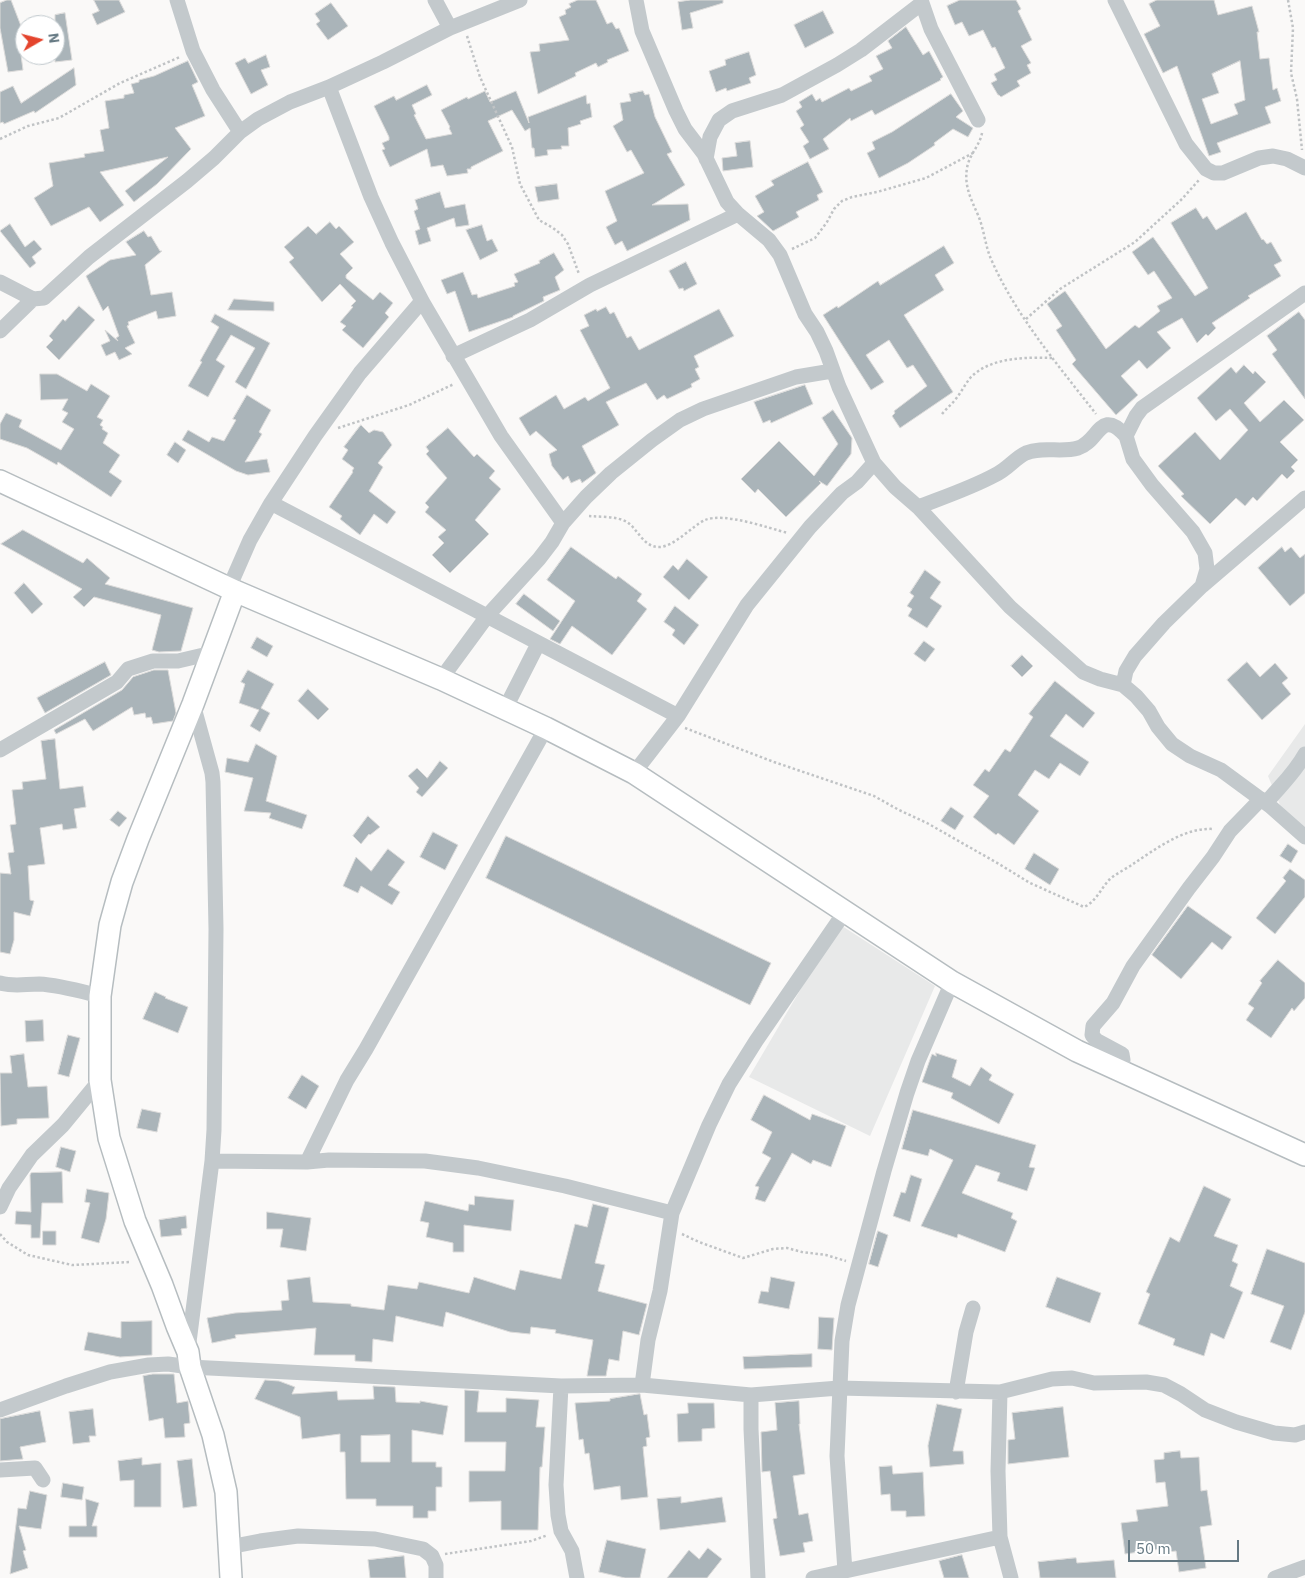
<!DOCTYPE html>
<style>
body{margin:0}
#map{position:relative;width:1305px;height:1578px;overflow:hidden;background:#faf9f8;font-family:"IBM Plex Sans",sans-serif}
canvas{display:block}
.north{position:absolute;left:15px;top:15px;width:50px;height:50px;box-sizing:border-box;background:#fff;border:1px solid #c1c9cd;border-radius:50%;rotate:82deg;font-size:14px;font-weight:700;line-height:20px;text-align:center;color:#657983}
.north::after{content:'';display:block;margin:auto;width:18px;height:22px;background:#e4442d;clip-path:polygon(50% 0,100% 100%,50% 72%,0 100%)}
.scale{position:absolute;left:1128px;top:1540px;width:111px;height:22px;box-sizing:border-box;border:2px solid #657983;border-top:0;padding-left:6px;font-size:15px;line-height:18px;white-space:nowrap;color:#657983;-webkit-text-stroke:4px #fff;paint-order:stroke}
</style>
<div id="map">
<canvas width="1305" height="1578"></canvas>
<div class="north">N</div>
<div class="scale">50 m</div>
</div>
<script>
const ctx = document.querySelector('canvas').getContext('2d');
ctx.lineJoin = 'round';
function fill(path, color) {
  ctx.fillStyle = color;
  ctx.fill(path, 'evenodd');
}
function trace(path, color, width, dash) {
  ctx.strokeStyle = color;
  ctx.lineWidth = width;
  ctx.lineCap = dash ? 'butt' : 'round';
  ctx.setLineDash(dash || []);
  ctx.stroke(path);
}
fill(new Path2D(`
 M1305,724V833L1280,805L1268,776Z
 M839,924L935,986L870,1136L749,1077Z`), '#e8e9e9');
const building = new Path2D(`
 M7,0H11L21,26L23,40H19L23,70L8,72L0,28V3Z
 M94,0H119L125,12L97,25L92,14L99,11Z
 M578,0H596L607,24L612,22L616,29L619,28L629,51L607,60L608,62L598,67L596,63L575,73L576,76L538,94L530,52L540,51L539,44L569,40L559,17L566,14L565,10L571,7L569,4Z
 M691,0H723V3L690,13L693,28L682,30L678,2Z
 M960,0H1016L1021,9L1018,11L1032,40L1021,46L1031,63L1027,65L1031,73L1017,81L1020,86L1001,97L999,95H998L991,83L997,80L994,74L1005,68L995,47L992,48L983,30L969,36L962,22L955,25L947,6Z
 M1157,0H1214L1218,15L1252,6L1259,32H1257L1260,59L1269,58L1273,90L1277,88L1281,101L1265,107L1271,123L1217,143L1221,152L1209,156L1177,66L1163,73L1144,34L1160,26L1149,4ZM1240,61L1245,100L1234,104L1238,114L1211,124L1202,99L1219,93L1212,74Z
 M331,3L348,26L328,40L316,24L320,21L315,14Z
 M823,11L834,33L805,48L794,25Z
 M65,13L72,60L55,62V15Z
 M906,27L923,55L929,51L943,77L940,79L941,80L875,115L872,110L851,121L850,118L823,139L829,149L810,159L803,146L809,142L800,128L804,125L796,111L802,107L799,102L812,94L816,101L820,98L822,102L849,88L851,91L872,81L869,76L883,69L876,56L892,48L888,41Z
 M749,52L756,75L749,78L751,83L727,91L726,88L716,92L709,71L726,65L725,60Z
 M266,55L270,67L261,70L268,85L251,94L235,63L245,58L248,63Z
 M188,61L198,82L192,85L205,116L175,128L191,149L157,184L134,202L125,191L168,157L100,172L124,205L100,222L89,207L51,226L34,198L53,186L49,163L85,157L84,154L104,151L100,130L109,128L105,101L124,98V95L134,93L131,84L139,82V80L154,76Z
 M74,68L76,85L35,113L34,111L4,124L3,122L0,123V92L13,86L21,103Z
 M427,85L432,95L412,105L416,114L414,115L426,139L452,134L449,128L450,127L441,110L467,97L468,99L485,91L490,102L516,91L529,123L528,117L586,95L587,104L590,103L592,117L580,121L581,124L568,128L569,146H561L562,149L547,150L548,155L535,157L534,148H532L530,128L525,131L512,110L488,121L503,151L471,167V169H467L468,173L447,176L443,165L431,167L427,149L390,167L382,150L385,149L382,143L389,140V137L374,106L394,96L396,100Z
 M643,91L645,95L649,94L655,117L672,152L667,154L685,185L652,205L688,204L690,220L627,251L622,241L615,245L606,227L617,221L605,191L644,173L631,150L627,152L613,126L623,120L620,103L631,101L629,94Z
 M951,94L963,111L956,117L973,128L968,137L953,129L934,143L935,145L908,163L879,178L867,153L875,149L872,142L892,132Z
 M750,141L753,167L723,171L722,158L737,156L735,143Z
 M808,162L823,192L817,195L819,200L796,212L799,217L773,231L757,216L764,212L755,196L774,185L771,181Z
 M557,184L559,199L538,202L535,187Z
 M440,192L445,208L465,204L469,225L456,227L454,218L427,228L431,241L419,245L415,231L420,229L414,211L418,209L415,200Z
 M1196,208L1203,219L1207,216L1216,230L1246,212L1262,240L1263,239L1267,244L1271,242L1282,261L1274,265L1281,276L1248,296L1250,298L1212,323L1216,328L1208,336L1206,334L1197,343L1182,318L1157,332L1171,348L1147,369L1139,360L1121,376L1138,395L1116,415L1072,364L1076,360L1056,330L1062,326L1047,304L1065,291L1106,349L1135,325L1139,328L1160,311L1157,306L1172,298L1154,271L1148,275L1132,252L1153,237L1195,296L1208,288L1171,223Z
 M330,222L336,229L339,226L354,242L340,254L353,268L346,275V278L373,300L380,292L393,303L385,313L389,317L363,348L342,330L346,326L340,322L353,307L351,306L356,301L340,284L322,302L289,262L294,258L284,247L308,226L316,234Z
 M10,224L25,247L34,240L42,249L32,257L36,263L30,268L0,231Z
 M482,225L487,241L492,239L498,251L480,260L466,230Z
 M144,231L148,237L151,236L160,251H162L145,265L151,295L172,292L176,316L158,319L156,311L128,322L129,325L127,326L135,343L125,348L132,354L119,360L115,352L106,356L101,345L110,341L105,330L118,341L116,338L119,336L108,306L103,311L86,276L110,260L136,255L126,242Z
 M944,246L954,263L935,275L944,290L904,315L953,392L900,428L892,416L895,413L894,411L927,386L913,365L907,368L889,340L866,355L884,382L871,390L823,315L837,306L838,308L878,281L880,285Z
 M554,253L564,270L555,277L560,290L543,297L544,301L513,316V317L469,332L455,291L447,294L441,280L463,272L472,295L477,294L478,298L515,286L514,283L518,282L514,274L540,263L539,261Z
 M686,262L697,284L684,291L683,288L679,289L669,271Z
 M234,299L274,302V311L228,310Z
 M79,306L95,320L59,360L46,347L53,340L49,336L63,319L65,321Z
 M606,307L610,314L614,312L627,338L631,336L639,350L719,309L734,336L694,356L699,367L695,369L700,379L691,384L692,387L667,399L664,395L657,400L646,383L606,402L619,425L582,446L596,473L582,483L580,479L571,483L568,476L563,480L552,466L549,454L557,450L536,431L530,436L519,418L556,395L564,409L585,397L588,401L610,388L580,330L589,326L584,315L596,309L597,311Z
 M1299,312L1305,320V399L1272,354L1277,350L1267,336Z
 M215,314L270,343L246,389L235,382L255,348L231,335L216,360L225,366L208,397L188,386L202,362L200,361L219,327L211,322Z
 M1244,365L1253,374L1255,371L1266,382L1244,403L1260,422L1284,400L1304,420L1280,442L1298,460L1291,467L1295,471L1287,479L1282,474L1257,501L1253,497L1245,506L1236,498L1210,524L1181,496L1184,494L1158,466L1195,432L1220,460L1248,430L1230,409L1216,421L1197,398L1231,367L1236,373Z
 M40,374H57L87,391L91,384L110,396L97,417L103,420L100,425L103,427L102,429L108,433L103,443L120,455L109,472L122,481L111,497L58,462L57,465L27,448L0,439V424L6,413L22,420L19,427L61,450L74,429L62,422L68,413L62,410L68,399L41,400Z
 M805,385L813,404L771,423L770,420L763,423L754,402Z
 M247,395L271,410L259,432L262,434L245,462L267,459L270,472L248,475L236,471L182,440L188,430L209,442L212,437L224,441L236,420L233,419Z
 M833,410L852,438L851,454L827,486L819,481L821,483L786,517L758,489L755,493L741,479L779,441L814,476L838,444L822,418Z
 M361,425L369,433L374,430L383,432L392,445L378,463L383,467L369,491L396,512L387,524L374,514L360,535L340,519L342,516L329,507L353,472L352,471L354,468L342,459L348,450L344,447Z
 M448,428L474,457L477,454L495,471L489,478L501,489L475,520L489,534L450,573L432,555L444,543L438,537L446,530L425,512L429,507L425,503L447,478L426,454L429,451L426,447Z
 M175,442L186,450L178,463L167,455Z
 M23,530L83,563L87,558L110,578L105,584L193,608L181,651L159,652L152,650L161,615L94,597L84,607L73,597L82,589L1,544Z
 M571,547L616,579L618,576L642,594L637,601L647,609L612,655L572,626L560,644L550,639L575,601L547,580Z
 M1282,547L1285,552L1291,547L1300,558L1305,554V593L1290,606L1258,568Z
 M687,559L708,577L689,600L663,577L673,565L678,570Z
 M925,570L941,582L930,598L942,606L927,628L908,616L912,609L907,606L914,596L910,593Z
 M24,583L43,604L32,614L14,593Z
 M524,594L560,621L553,631L516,604Z
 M675,606L699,625L684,645L672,635L675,630L664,622Z
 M257,637L273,646L267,657L251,648Z
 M924,641L935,649L925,662L914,654Z
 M1022,655L1033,666L1022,677L1011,666Z
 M105,662L111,675L45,713L37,698Z
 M1247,662L1260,677L1275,663L1288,678L1282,683L1291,694L1262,720L1227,680Z
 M154,670H168L176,713L173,721L153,724L151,717L146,718L145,713L134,715L132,707L93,731L85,719L56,734L54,730L122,690L133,677Z
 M248,670L274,684L261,708L270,713L260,732L250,726L259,710L239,703L245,684L241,682Z
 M1055,681L1095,713L1083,728L1066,714L1050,736L1089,762L1080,776L1060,763L1049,779L1035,770L1018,795L1039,811L1014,845L998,833L996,835L973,817L989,796L973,785L985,769L989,772L1005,749L1010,752L1033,717L1029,714Z
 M308,689L329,709L318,720L298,701Z
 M55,739L60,789L83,786L86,807L74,809L77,828L63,830L62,824L40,828L45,864L28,866L30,900L34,901L30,916L14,912V940L10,954L0,952V873L11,874L8,853L14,852L10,825L16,824L12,790L23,789L22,782L46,779L41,741Z
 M256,744L277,756L266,801L307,815L302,829L269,818L271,813L244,811L253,778L225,772L227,758L248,762Z
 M440,761L448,768L422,797L416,792L419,788L408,776L417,768L427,778Z
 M951,807L964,816L955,830L941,821Z
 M118,811L127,818L119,827L110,820Z
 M368,816L380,827L370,835L369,834L361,844L353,836Z
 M433,832L458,845L445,870L420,857Z
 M506,836L771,963L750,1005L486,878Z
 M1288,844L1298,851L1291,863L1280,856Z
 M388,849L405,862L388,885L400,892L392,905L361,886L358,893L343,886L356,857L371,871Z
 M1034,853L1059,869L1050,885L1025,869Z
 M1290,869L1305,880V897L1275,934L1256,918L1286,881L1283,878Z
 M1188,906L1232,937L1222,950L1212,942L1181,979L1152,955Z
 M1278,960L1305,983V998L1294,1011L1292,1008L1271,1038L1246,1020L1254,1008L1248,1004L1262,983L1260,981Z
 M155,992L166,997L165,998L188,1007L178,1033L143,1019Z
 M43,1020L44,1041L26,1042L25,1021Z
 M68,1035L80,1038L69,1077L58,1074Z
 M936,1053L957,1060L952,1077L970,1086L981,1067L992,1075L989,1080L1014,1094L999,1124L951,1098L953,1093L922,1082L932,1054L936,1056Z
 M24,1054L28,1087L47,1086L49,1118L17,1119V1124L1,1126L0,1073H12L10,1056Z
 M302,1075L319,1086L306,1109L288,1098Z
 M764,1095L810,1120L812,1114L846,1126L831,1167L813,1160L811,1164L792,1153L765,1202L755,1199L759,1187L755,1186L771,1158L762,1153L772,1132L751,1120Z
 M142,1109L161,1113L157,1132L137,1128Z
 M913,1110L1036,1145L1029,1167L1035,1168L1027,1191L997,1181L1000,1173L976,1165L962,1193L1013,1213L1011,1218L1017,1221L1005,1252L958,1234L957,1238L921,1226L953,1160L930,1149L928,1156L902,1149Z
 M61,1147L76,1151L70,1172L56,1167Z
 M62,1172L63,1203H42L40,1238H31V1225L15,1224L16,1211L31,1212L30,1175L31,1173Z
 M911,1175L922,1179L910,1222L893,1216L901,1192L905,1193Z
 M1204,1186L1231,1199L1214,1236L1238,1245L1232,1261L1238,1264L1230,1286L1243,1292L1224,1339L1211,1333L1204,1356L1173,1345L1175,1339L1138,1324L1150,1294L1146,1292L1170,1237L1179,1242Z
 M87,1189L109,1193L106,1219L99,1243L81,1238L90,1203L85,1202Z
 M475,1196L514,1200L511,1231L464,1225V1252H453V1243L426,1237L429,1223L420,1221L425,1201L468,1211L469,1204L474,1205Z
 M593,1204L609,1208L595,1263L605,1265L598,1291L647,1304L639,1335L623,1331L619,1361L609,1359L606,1376H587L593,1340L555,1333L556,1330L531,1327L530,1334L510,1332L446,1312L443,1327L396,1316L393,1342L373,1339L372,1362L355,1361V1355H314L316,1328L235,1335L236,1338L212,1343L207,1318L235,1313L282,1310L281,1301L289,1300L287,1280L310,1277L313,1302L351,1304V1306L384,1310L388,1285L417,1289L419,1282L469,1293L474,1277L515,1290L520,1270L561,1279L575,1224L587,1227Z
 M267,1212L311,1218L306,1251L280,1247L283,1229H267Z
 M186,1216L187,1228L181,1229L182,1235L161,1237L159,1220Z
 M43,1231H56V1245H43Z
 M878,1231L888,1235L878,1267L869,1264Z
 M1267,1249L1305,1263V1312L1291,1350L1270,1342L1284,1306L1251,1294Z
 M771,1277L795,1282L789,1309L758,1303L761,1291L768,1292Z
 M1057,1277L1101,1293L1090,1323L1046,1307Z
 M819,1317L834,1318L832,1350L818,1349Z
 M152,1321V1355L120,1357L84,1350L88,1332L121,1338V1322Z
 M812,1354V1367L744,1369L743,1357Z
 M153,1374H174L177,1403L188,1401L190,1423L184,1424L185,1437L165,1438L163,1418L149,1421L143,1376Z
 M265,1380L279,1381L295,1387L292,1394L337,1391L338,1400L374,1399L373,1386L395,1387L396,1402L420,1403V1401L448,1406L443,1435L412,1430V1462H436V1467H442V1487H436V1511H428V1518H413V1506H376V1499H346L345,1452H340V1434L302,1439L300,1417L255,1399ZM390,1435V1462H361V1436Z
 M465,1390L479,1391L477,1412H506V1398L539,1400L536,1427H545L542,1467H540L538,1530H501V1501L469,1502V1471H505L506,1442H465Z
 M640,1394L644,1415L647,1414L650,1437L646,1438L647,1446L643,1447L648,1497L621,1500L620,1486L594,1490L589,1453L585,1454L583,1439L579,1440L575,1403L610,1401V1399Z
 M799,1401L800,1424H799L805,1474L793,1476L799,1515L808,1513L813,1541L803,1543L805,1552L780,1556L773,1519L777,1518L770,1471L762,1472L761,1432L777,1430L775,1403Z
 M688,1403H714L715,1428L702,1429V1441L678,1442L677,1414L688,1413Z
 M937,1404L962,1409L953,1451H963L964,1464L930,1467L928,1446Z
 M1063,1407L1069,1457L1008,1464V1440L1015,1439L1012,1413Z
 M93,1409L96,1436H89L90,1442L73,1444L69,1412Z
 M40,1411L46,1442L20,1447L23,1459L0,1461V1419Z
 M1180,1451L1181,1458L1199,1457L1201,1491L1207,1490L1212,1525L1200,1527L1206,1568L1179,1572L1176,1551L1168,1552V1548L1125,1554L1121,1523L1138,1521L1136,1510L1168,1506L1165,1482L1156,1483L1154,1460L1164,1459V1453Z
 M142,1458V1465L161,1463V1507H134V1480L120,1481L118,1461Z
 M192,1459L197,1506L183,1508L177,1461Z
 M892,1466L893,1474L923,1472L925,1516L906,1517V1511H891L890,1494L881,1495L879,1467Z
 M63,1483L84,1487L82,1500L61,1497Z
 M30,1491L47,1495L41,1529L19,1526L26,1550L23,1551L28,1568L10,1574L18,1508L26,1509Z
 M681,1497V1503L722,1497L726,1522L660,1530L657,1499Z
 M86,1499L99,1503L92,1526H97V1537H69V1526H86Z
 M607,1540L646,1549L640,1578H625L599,1572Z
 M708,1548L722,1559L707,1578H667L689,1550L699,1559Z
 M962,1555L969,1578H944L939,1561Z
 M404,1556L406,1578H370L368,1560Z
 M1076,1558L1077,1563L1114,1560L1116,1578H1040L1038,1562Z`);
fill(building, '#aab4b9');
trace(building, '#dcdbda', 1);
const secondary = new Path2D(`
 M0,481L235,591L441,679L546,728L634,773L952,982L1077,1051L1305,1155
 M231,1578L226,1492L213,1435L190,1367L188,1352L177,1326L162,1285L135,1221L109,1138L100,1080V996L110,925L122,882L138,839L193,704L235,591`);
trace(secondary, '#b6bdc0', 24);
trace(new Path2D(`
 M1288,0L1293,28L1291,73L1297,99L1302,150
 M467,36L480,77L512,147L520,184L539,220L553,228L562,235L568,244L579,274
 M982,133C980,145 969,155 967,168C964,186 971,199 978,215C984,229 985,245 991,259C1016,316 1058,365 1096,414
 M0,139L28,126L59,118L120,83L180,57
 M792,249L815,238L827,222L834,209L842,201L852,197L877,192L926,178L973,153
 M1026,319L1060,289L1135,242L1182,199L1199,180
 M942,414C946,409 951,405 955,400C961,393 965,384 971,377C991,357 1027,357 1053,358
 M338,428L409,405L454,384
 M589,516C601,517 616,516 627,522C638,529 643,547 659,547C674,547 692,526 705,520C724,512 768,528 788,533
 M685,728L774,762L874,796L899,810L927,823L999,864L1030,883L1084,907C1096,902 1101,888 1110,879C1117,873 1126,869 1133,864C1156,849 1184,827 1214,829
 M0,1234L7,1242L28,1255L72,1265L131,1262
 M682,1234L699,1242L743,1258L773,1249L787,1248L802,1252L826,1255L846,1261
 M445,1554L531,1541L548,1535`), '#c0c3c5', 2.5, [2.5, 2.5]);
trace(new Path2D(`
 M177,0L193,51L213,90L240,132
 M435,0L450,28
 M636,0L642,31L676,111L685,129L704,154L727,202L738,214L769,240L780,255L805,314L817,332L826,351L839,387L874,463L895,487L918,507L1010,607L1083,672L1100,679L1123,685L1136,696L1149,711L1158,727L1172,744L1190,756L1221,770L1270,806L1305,837
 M921,0L931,29L978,120
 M1115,0L1186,144L1206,169L1214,173H1223L1259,158L1273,156L1287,159L1305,168
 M329,87L371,197L392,243L422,301L501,436L563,523
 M706,159L710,137L719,120L732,111L782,95L837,65L861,50L922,3
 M0,282L33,299L44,298L89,257L187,181L214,158L240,132L258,119L290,102L329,87L383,62L450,28L520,0
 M0,331L33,299
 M453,356L530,320L590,285L738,214
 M271,503L678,716
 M918,507C944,497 971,488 995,475C1008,469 1015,458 1026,453C1043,446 1061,453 1078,448C1099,442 1100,407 1126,436
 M1202,586L1207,569L1205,553L1193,532L1152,485L1133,459L1126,436L1136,416L1142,408L1305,293
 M229,588L250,540L271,503L315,436L360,373L422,301
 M441,679L488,615L539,559L552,542L563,523L586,497L611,473L652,440L680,420L703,409L796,377L832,371
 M1123,685L1126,671L1135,656L1164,623L1202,586L1305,498
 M193,704L212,773L213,782L216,929L214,1130L212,1161
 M505,709L538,644
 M0,750L117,682L128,669L153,661H178L212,653
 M634,773L678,716L747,605L810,527L842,493L857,482L874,463
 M1266,803C1280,786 1294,774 1305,754
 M0,983C14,987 25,984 39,984C59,985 80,991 100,996
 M1119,1070L1123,1060L1122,1054L1096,1040L1092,1035L1093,1026L1113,1003L1133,966L1189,888L1213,857L1230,831L1261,799
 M307,1162L347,1080L366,1049L546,728
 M0,1207L9,1188L32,1155L63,1125L100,1080
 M188,1350L212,1161L307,1162L329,1160L425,1161L478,1168L565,1186L672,1213
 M642,1385L648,1340L660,1291L672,1213L709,1125L729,1084L756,1041L844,913
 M561,1386L556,1485L558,1515L561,1531L572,1551L577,1578
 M956,1392L966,1332L973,1308
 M1000,1392L998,1471L1000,1537L1011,1578
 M751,1395V1429L758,1578
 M0,1410L66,1386L110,1372L149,1365L168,1364L190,1367L561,1386L642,1385L751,1395L839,1388L1000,1392L1052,1379L1072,1378L1094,1383L1146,1382L1164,1385L1181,1394L1205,1410L1236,1422L1274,1433L1295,1435L1305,1432
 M0,1470L35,1468L43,1480
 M229,1547L260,1541L298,1536L375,1539L423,1549L432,1556L436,1565V1578
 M845,1571L837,1456L842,1341L848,1305L884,1171L907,1093L918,1061L952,982
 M813,1578L1000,1537
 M1275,1578L1305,1567`), '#c3c9cc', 15);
trace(secondary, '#fff', 21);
</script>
